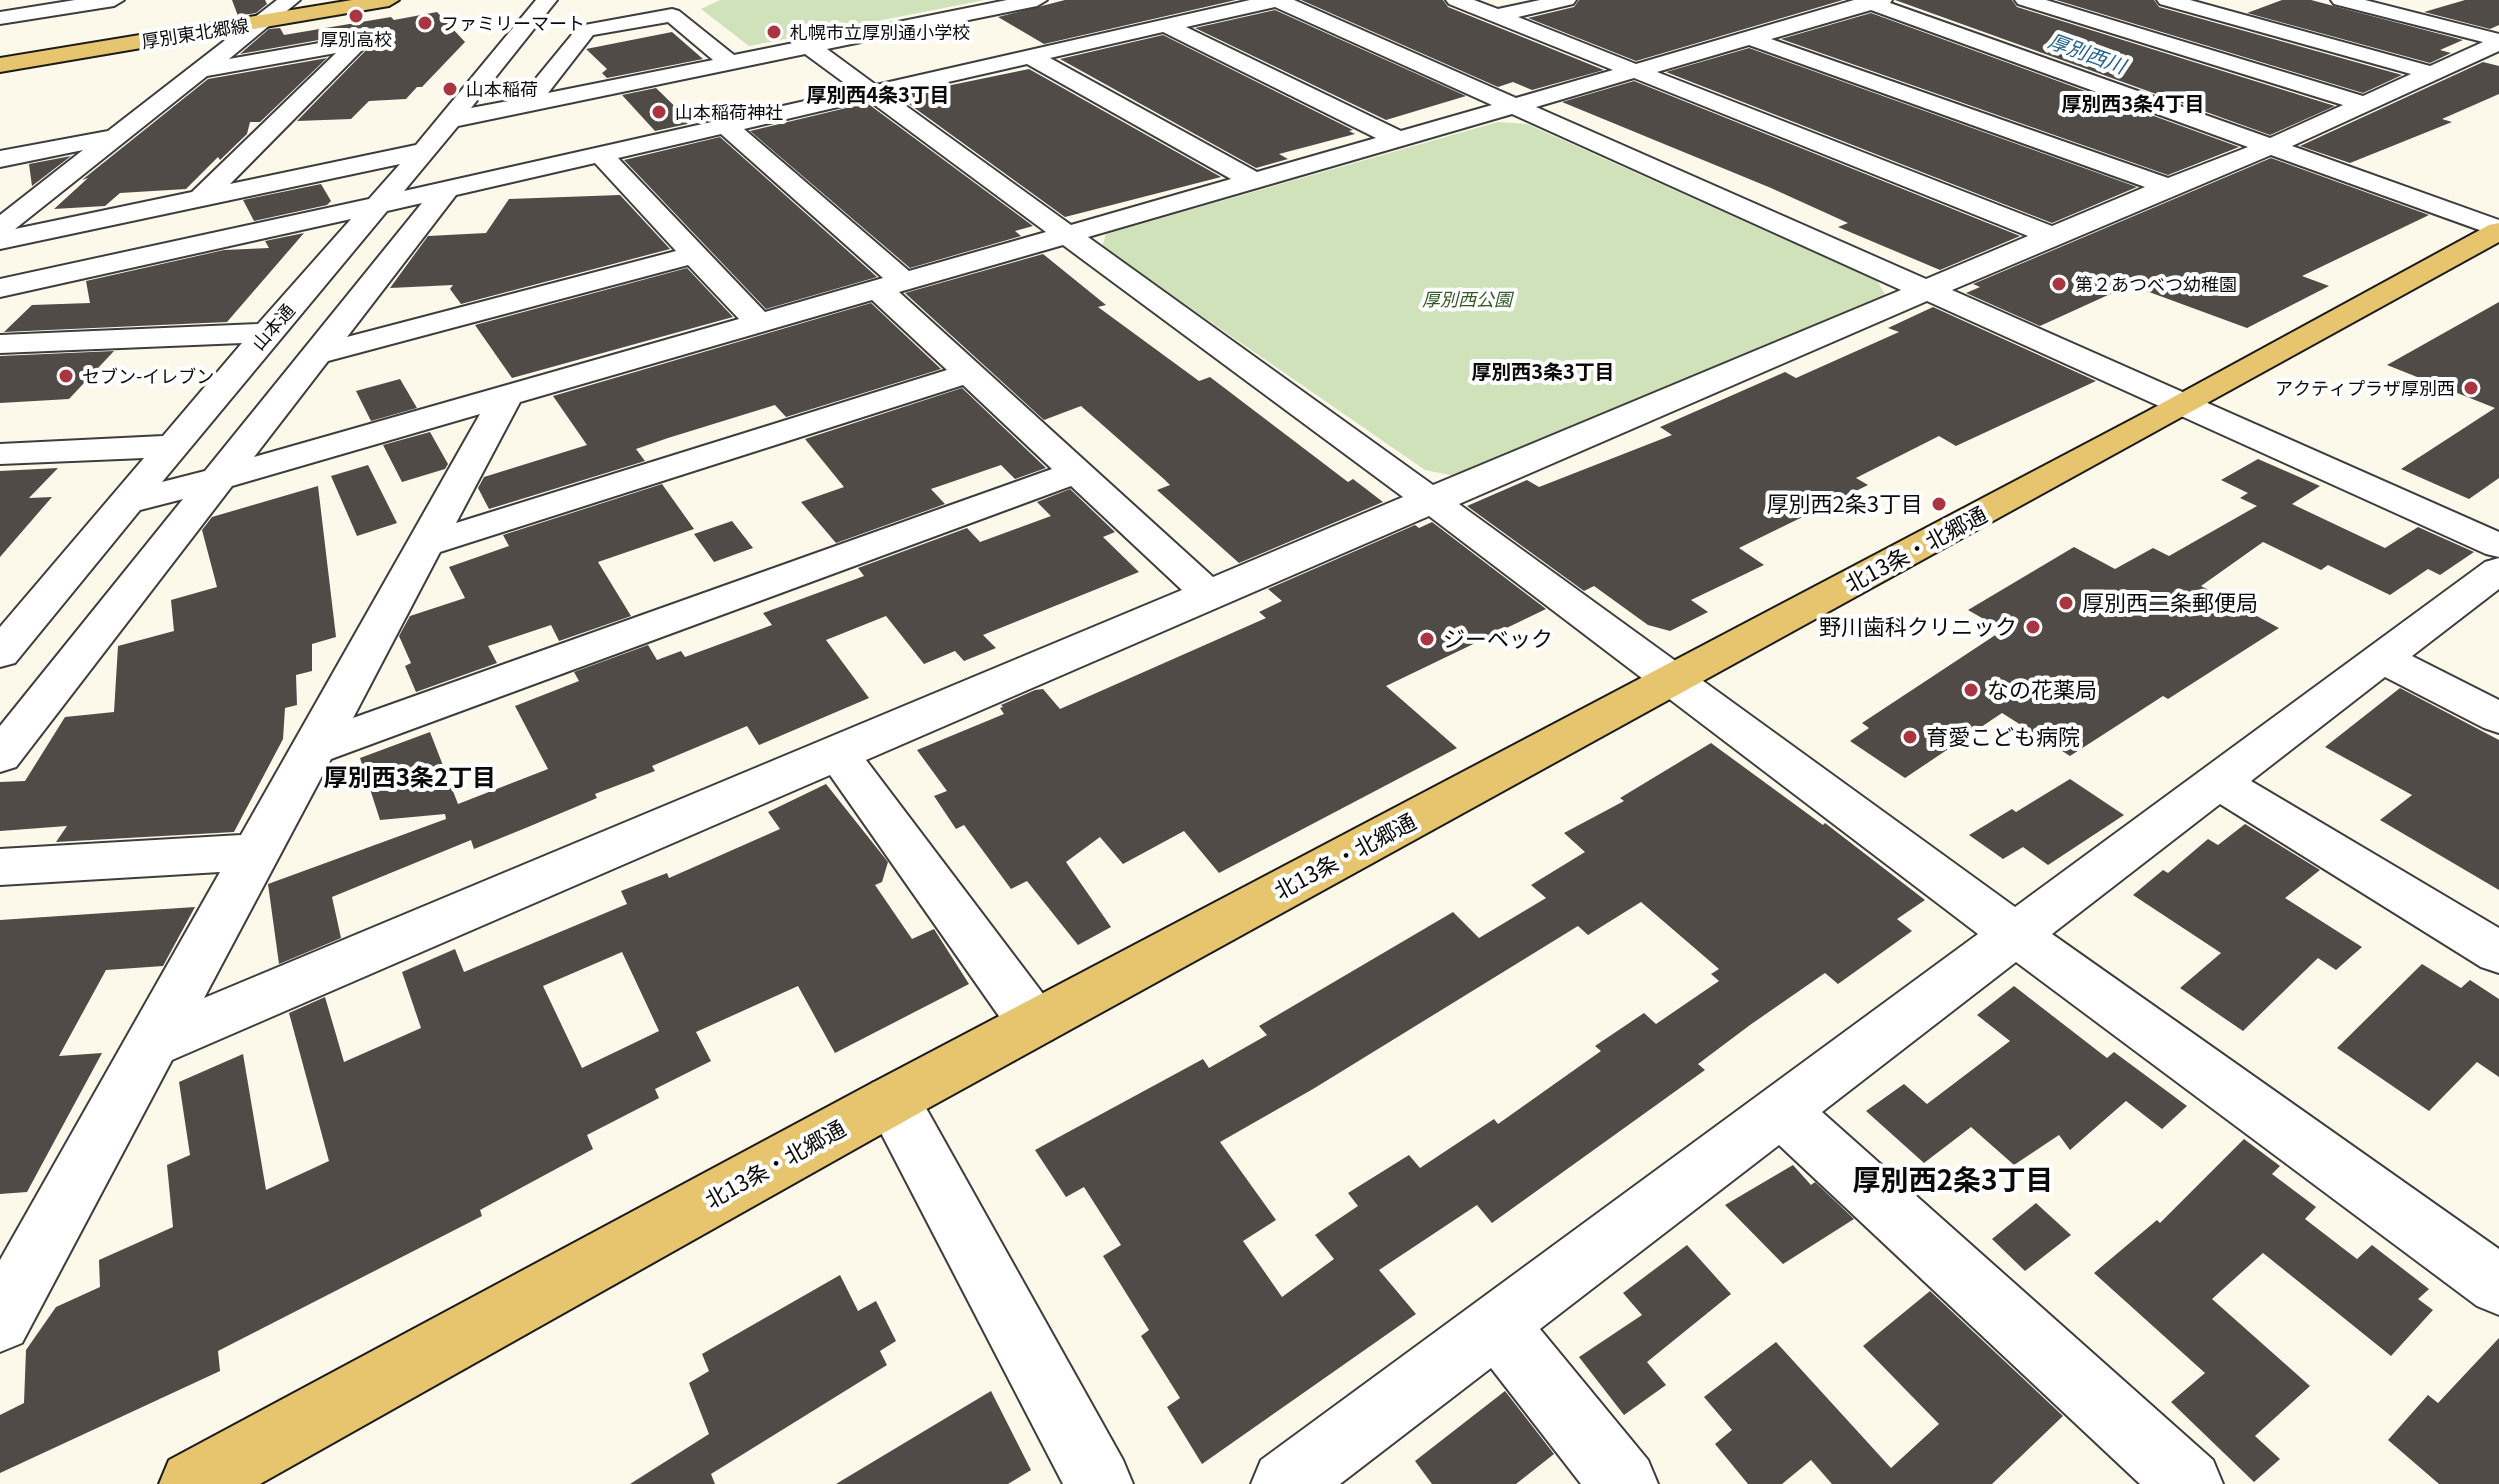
<!DOCTYPE html>
<meta charset="utf-8">
<style>
body{margin:0}
canvas{display:block;background:#fcf8ea}
</style>
<canvas width="2499" height="1484"></canvas>
<script>
const ctx = document.querySelector('canvas').getContext('2d');
ctx.lineJoin = 'round';
function fill(path, color) {
  ctx.fillStyle = color;
  ctx.fill(path, 'evenodd');
}
function trace(path, color, width, dash) {
  ctx.strokeStyle = color;
  ctx.lineWidth = width;
  ctx.lineCap = dash ? 'butt' : 'round';
  ctx.setLineDash(dash || []);
  ctx.stroke(path);
}
function drawText(font, color, halo, rows, align = 'center') {
  ctx.font = font + ' Georgia,"Noto Sans JP",serif';
  ctx.lineWidth = 8;
  ctx.setLineDash([]);
  ctx.textBaseline = 'middle';
  ctx.strokeStyle = halo;
  ctx.fillStyle = color;
  for (const [text, x, y, turn = 0] of rows) {
    ctx.save();
    ctx.translate(x, y);
    ctx.rotate((+turn || 0) * Math.PI / 180);
    ctx.textAlign = isNaN(turn) ? turn : align;
    if (halo) ctx.strokeText(text, 0, 0);
    ctx.fillText(text, 0, 0);
    ctx.restore();
  }
}
fill(new Path2D(`
 M720,0H985L749,46L701,9Z
 M1498,122L1527,124L1877,281L1886,296L1460,477L1425,470L1102,247L1106,234Z`), '#d0e2b9');
fill(new Path2D(`
 M232,0H265L267,4L256,13L238,16Z
 M1065,0H1236L1044,44L998,17Z
 M1301,0H1443L1448,7L1604,70L1532,90L1513,82L1498,87Z
 M1579,0H1843L1636,61L1528,18L1574,7Z
 M1895,0H2012L2017,7L2335,106L2270,135Z
 M2056,0H2154L2159,7L2402,75L2363,93Z
 M2282,0H2311L2463,40L2440,50L2451,53L2430,63L2247,13Z
 M2465,0H2499V25L2490,29L2424,12Z
 M1275,10L1466,96L1386,120L1195,28Z
 M437,12L465,42L422,87H417L406,99L369,101L351,119L297,121L372,44L371,39L358,33L240,54L269,29L280,28L284,35L391,17L394,20Z
 M1871,13L2239,147L2168,175L1781,39Z
 M672,32L703,59L607,78L602,73L607,69L586,49Z
 M1163,35L1353,130L1349,131L1355,134L1279,154L1288,159L1256,168L1060,59Z
 M1749,48L2137,187L2052,223L1666,72Z
 M327,58L260,122H250L247,134L220,160L218,157L186,189L120,193L105,206L54,209L88,178L82,180L208,79Z
 M2483,62L2499,66V94L2442,119L2452,122L2350,163L2300,146Z
 M1029,69L1221,177L1065,217L898,96Z
 M1634,81L2020,236L1940,270L1838,227L1848,223L1771,188L1562,102Z
 M656,88L692,123L655,131L622,95Z
 M867,103L1033,226L1015,231L1021,236L910,268L750,131Z
 M720,137L877,277L766,309L624,160Z
 M71,156L32,186L29,164Z
 M2271,158L2429,215L2302,276L2329,286L2247,328L2130,285L2040,326L1966,293L1980,287L1973,284Z
 M321,184L331,201L327,205L254,221L243,200Z
 M620,195L670,249L461,304L450,289L453,285L390,288L428,236L486,233L509,199Z
 M304,233L227,322L4,332L32,305L90,303L86,281L224,250L269,248L265,241Z
 M1043,254L1106,305L1098,307L1199,381L1210,377L1348,482L1353,479L1383,502L1239,563L1157,490L1170,485L1165,480L1081,406L1044,420L905,293Z
 M687,268L733,317L512,378L475,325Z
 M2499,302V478L2469,499L2401,469L2495,408L2387,365Z
 M871,303L941,369L786,417L775,405L668,438L636,449L645,461L489,509L478,488L484,477L587,445L553,396Z
 M1933,307L2096,381L1956,446L1939,436L1856,478L1868,485L1739,548L1764,565L1691,600L1708,612L1670,631L1648,625L1594,586L1584,591L1467,506L1527,480L1539,487L1672,435L1660,427L1785,372L1796,378L1899,332L1888,328Z
 M114,351L69,399L0,403V356Z
 M400,379L417,408L371,421L356,391Z
 M962,388L1046,468L1015,479L1001,465L931,489L945,504L836,543L801,502L844,487L805,439Z
 M430,432L448,464L445,469L402,482L383,445Z
 M2258,459L2320,486L2292,504L2385,548L2418,527L2474,552L2440,575L2428,569L2390,595L2328,565L2321,570L2263,542L2201,586L2279,628L2168,699L2163,696L2070,756L2002,713L1905,778L1850,741L1869,728L1862,723L2003,630L1968,610L2074,547L2115,569L2153,548L2169,556L2257,506L2240,498L2248,493L2221,480Z
 M368,465L397,523L357,536L331,476Z
 M58,468L29,498L52,497L0,557V471Z
 M662,484L694,529L598,562L631,616L559,641L551,625L488,646L497,663L416,692L405,666L411,663L399,636L410,616L465,598L449,567L509,546L503,535Z
 M318,486L336,637L312,644V671L296,675L297,705L285,708L283,739L234,832L56,842L67,826L0,831V782L25,781L65,717L114,712L118,646L174,631L171,600L217,587L202,530L212,517Z
 M1070,489L1115,532L1103,537L1139,572L983,635L996,648L964,661L955,651L924,664L886,616L826,640L869,698L759,745L747,726L652,766L655,771L595,794L597,798L528,827L474,849L471,840L332,897L341,938L279,964L268,884L446,819L445,814L380,820L360,758L430,732L458,804L548,769L515,706L579,681L574,672L648,645L657,660L681,651L685,657L772,625L763,613L864,576L858,568L967,528L980,542L1051,516L1037,502Z
 M732,521L753,548L714,562L694,534Z
 M1432,522L1546,609L1386,686L1457,748L1219,873L1184,831L1123,864L1100,837L1066,862L1111,927L1078,945L1027,881L1011,889L964,825L956,829L934,796L947,791L917,750L1004,714L1000,708L1003,707L1001,705L1035,690L1043,689L1060,709L1266,618L1259,612L1282,601L1268,589L1415,525L1419,528Z
 M2400,688L2499,740V890L2380,820L2412,795L2325,747Z
 M1711,743L1823,825L1825,823L1925,900L1897,919L1912,931L1838,984L1825,973L1750,1025L1698,1064L1705,1070L1492,1223L1477,1205L1379,1270L1416,1314L1202,1464L1167,1407L1180,1398L1141,1336L1149,1330L1103,1256L1121,1245L1084,1187L1066,1197L1035,1150L1203,1059L1209,1068L1267,1035L1259,1026L1453,912L1479,938L1546,898L1531,885L1585,852L1564,833L1624,801L1620,798ZM1641,902L1719,969L1711,974L1719,981L1656,1024L1644,1013L1595,1046L1601,1051L1498,1124L1494,1119L1420,1168L1409,1155L1348,1193L1358,1206L1315,1235L1334,1259L1282,1297L1243,1241L1276,1220L1220,1142L1313,1089L1578,926L1588,935Z
 M2070,779L2124,815L2048,865L2023,847L2003,859L1969,835L2012,809L2016,812Z
 M826,784L888,862L882,882L875,885L912,939L934,929L969,984L835,1053L798,986L696,1032L711,1061L655,1089L659,1098L587,1135L593,1149L480,1210L482,1216L218,1351L220,1371L0,1473V1415L24,1403L26,1350L56,1307L100,1287L99,1260L173,1227L167,1165L190,1155L179,1082L243,1054L266,1190L329,1161L289,1013L325,997L344,1062L421,1028L402,972L455,949L464,972L627,904L621,891L667,873L669,878L780,829L768,812ZM622,952L659,1031L582,1068L543,986Z
 M2245,824L2320,870L2285,898L2362,947L2336,970L2318,958L2243,1031L2180,988L2221,953L2133,895L2163,870L2168,873L2208,839L2218,845Z
 M195,907L163,966L106,970L59,1056L102,1053L27,1192L0,1194V920Z
 M2422,964L2461,988L2470,980L2499,999V1077L2477,1062L2429,1111L2337,1048Z
 M2014,986L2107,1058L2114,1052L2187,1106L2162,1129L2126,1101L2070,1150L2059,1135L2014,1165L1971,1127L1924,1163L1866,1111L1904,1084L1927,1104L2010,1041L1977,1015Z
 M2244,1139L2280,1166L2272,1174L2316,1207L2305,1219L2357,1259L2372,1245L2429,1289L2418,1299L2433,1310L2391,1356L2263,1253L2212,1299L2310,1386L2255,1436L2280,1459L2254,1482L2171,1402L2205,1373L2094,1273L2157,1220L2160,1223Z
 M1793,1165L1811,1185L1815,1182L1854,1219L1783,1264L1725,1205Z
 M2036,1203L2071,1235L2025,1271L1992,1239Z
 M1687,1245L1731,1294L1647,1362L1666,1385L1624,1415L1579,1357L1642,1315L1623,1293Z
 M840,1275L858,1311L876,1301L896,1341L880,1351L887,1365L711,1474L715,1484H630L709,1434L689,1383L709,1371L702,1354Z
 M1930,1291L2063,1416L1992,1484H1832L1811,1460L1782,1484H1748L1715,1444L1732,1430L1704,1397L1776,1342L1891,1468L1939,1424L1863,1346Z
 M2499,1338V1484H2439L2388,1440L2428,1395L2438,1403Z
 M991,1391L1031,1470L1008,1484H836Z
 M1505,1391L1554,1454L1516,1484H1432L1415,1461Z`), '#514b48');
const minor = new Path2D(`
 M75,0H124L114,6L0,24V12Z
 M277,0H300L229,59L359,36L370,42L230,184L416,145L536,0H557L471,108L519,99L579,26L672,9L679,11L734,55L1007,0H1047L1037,6L827,49L876,85L1250,0H1294L1516,98L1613,70L1449,4L1446,0H1474L1498,9L1540,0H1576L1573,4L1518,17L1636,64L1854,0H1892L1890,3L2270,138L2343,105L2018,4L2015,0H2046L2363,96L2411,74L2160,4L2157,0H2190L2430,66L2483,42L2334,4L2331,0H2365L2499,34V51L2292,146L2499,220V237L2271,155L1952,290L2499,532V557L2486,554L1927,301L1459,504L2015,907L2485,562L2499,558V589L2412,656L2499,700V733L2484,728L2385,677L2251,781L2499,928V973L2481,967L2220,804L2052,934L2499,1249V1315L2477,1306L2016,962L1822,1112L2213,1460L2223,1484H2140L1779,1145L1540,1329L1648,1460L1658,1484H1581L1491,1368L1340,1484H1251L1261,1460L1978,934L1429,516L866,760L1053,1007L1061,1023L1053,1039L1034,1045L1015,1039L830,775L172,1060L22,1343L0,1352V1260L220,872L0,885V849L241,835L480,414L232,486L16,767L0,772V726L183,499L140,510L15,663L0,667V627L144,458L0,464V444L163,436L242,343L0,353V335L258,324L351,219L0,297V279L369,199L400,164L0,249V215L83,150L0,167V151L108,131ZM1275,7L1492,105L1401,131L1186,27ZM1871,10L2248,147L2168,178L1771,39ZM668,22L713,60L548,93L593,35ZM1163,32L1376,138L1257,172L1050,58ZM1749,45L2145,187L2052,226L1657,72ZM336,53L192,192L15,229L207,76ZM805,54L854,90L404,191L458,126ZM1027,64L1231,179L1071,225L891,95ZM1634,78L2028,236L1926,279L1536,107ZM868,100L1046,232L909,271L744,129ZM1512,114L1901,290L1433,485L1088,237ZM721,134L883,278L765,312L618,158ZM595,163L676,251L347,337L456,195ZM422,203L205,471L162,482L387,211ZM1063,245L1403,497L1213,577L899,292ZM688,265L739,319L254,457L328,361ZM872,300L947,370L456,523L520,402ZM963,385L1052,469L353,718L440,552ZM1071,486L1182,590L204,998L331,759Z
 M892,1076L912,1083L1123,1460L1133,1484H1063L864,1100L872,1083Z`);
const major = new Path2D(`
 M352,0H399L389,6L0,72V58Z
 M2499,223V242L912,1117L260,1484H159L169,1460L872,1083L2146,412L2489,225Z`);
trace(minor, '#3d3d3d', 4);
trace(major, '#1b1b1b', 4);
fill(minor, '#fff');
fill(major, '#e7c56f');
for (const [x, y, r, color] of [
 [356,16,8,"#a8353f"],
 [425,23,8,"#a8353f"],
 [774,32,8,"#a8353f"],
 [450,89,8,"#a8353f"],
 [659,112,8,"#a8353f"],
 [2059,284,8,"#a8353f"],
 [66,376,8,"#a8353f"],
 [2471,388,8,"#a8353f"],
 [1939,504,8,"#a8353f"],
 [2066,603,8,"#a8353f"],
 [2033,627,8,"#a8353f"],
 [1427,639,8,"#a8353f"],
 [1971,690,8,"#a8353f"],
 [1910,737,8,"#a8353f"]
]) {
  const dot = new Path2D();
  dot.arc(x, y, r, 0, 2 * Math.PI);
  ctx.fillStyle = color;
  ctx.fill(dot);
  trace(dot, '#fff', 3);
}
drawText('18px', '#0a0a0a', '#fff', [
 ["ファミリーマート",441,23],
 ["札幌市立厚別通小学校",790,32],
 ["厚別高校",356,39,"center"],
 ["山本稲荷",466,89],
 ["山本稲荷神社",675,112],
 ["第２あつべつ幼稚園",2075,284],
 ["セブン-イレブン",82,376],
 ["アクティプラザ厚別西",2455,388,"right"]
], 'left');
drawText('18px', '#0a0a0a', '#fff', [
 ["厚別東北郷線",195,33,-9],
 ["山本通",273,327,-49]
]);
drawText('italic 18px', '#315924', '#fff', [
 ["厚別西公園",1467,299]
]);
drawText('italic 20px', '#24628b', '#fff', [
 ["厚別西川",2087,53,20]
]);
drawText('bold 20px', '#0a0a0a', '#fff', [
 ["厚別西4条3丁目",878,94],
 ["厚別西3条4丁目",2133,103],
 ["厚別西3条3丁目",1543,371]
]);
drawText('22px', '#0a0a0a', '#fff', [
 ["厚別西2条3丁目",1923,504,"right"],
 ["厚別西二条郵便局",2082,603],
 ["野川歯科クリニック",2017,627,"right"],
 ["ジーベック",1443,639],
 ["なの花薬局",1987,690],
 ["育愛こども病院",1926,737]
], 'left');
drawText('22px', '#0a0a0a', '#fff', [
 ["北13条・北郷通",1916,549,-28],
 ["北13条・北郷通",1345,856,-28],
 ["北13条・北郷通",775,1164,-29]
]);
drawText('bold 24px', '#0a0a0a', '#fff', [
 ["厚別西3条2丁目",410,777]
]);
drawText('bold 28px', '#0a0a0a', '#fff', [
 ["厚別西2条3丁目",1953,1179]
]);
</script>
